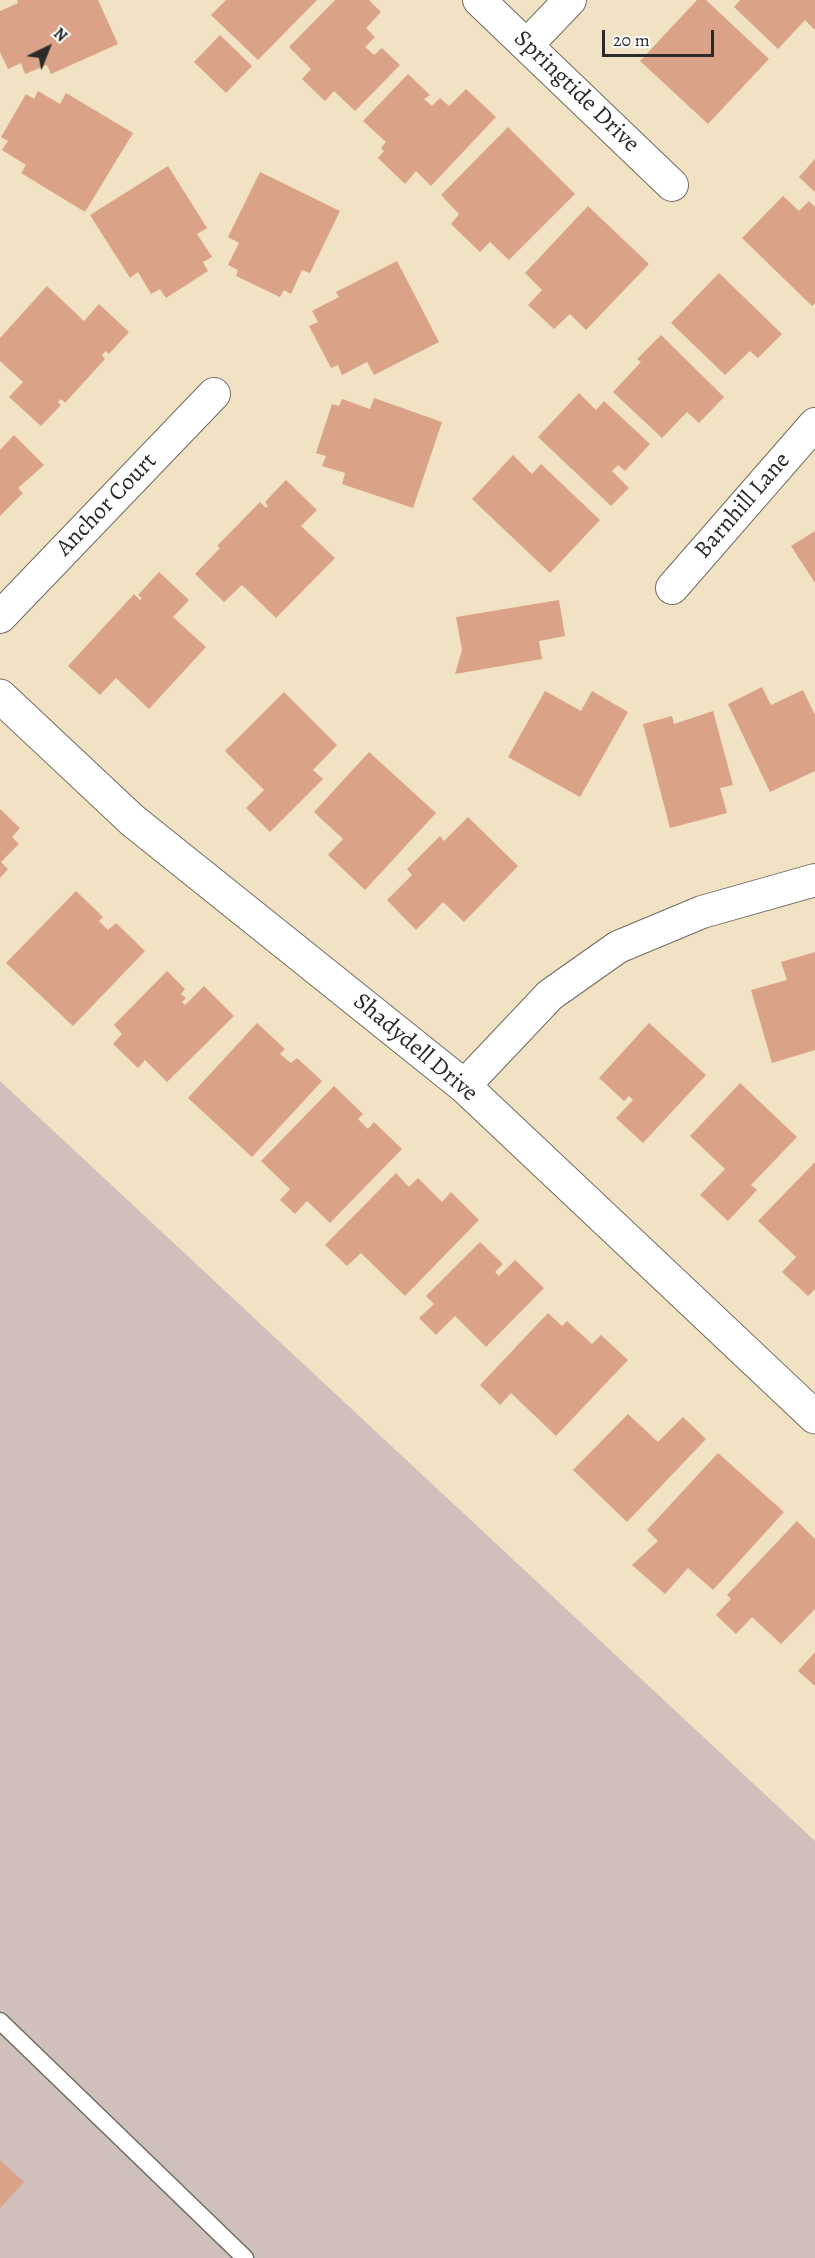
<!DOCTYPE html>
<style>
body{margin:0}
#map{position:relative;width:815px;height:2258px;overflow:hidden;background:#f1e2c4;font-family:Alegreya,serif}
canvas{display:block}
.north{position:absolute;left:18px;top:18px;width:60px;height:60px;-webkit-text-stroke:4px #fff;paint-order:stroke;rotate:43deg;font-size:16px;font-weight:700;line-height:24px;text-align:center;color:#2b2b2b}
.north::after{content:'';display:block;margin:auto;width:21px;height:27px;background:#2b2b2b;clip-path:polygon(50% 0,100% 100%,50% 72%,0 100%)}
.scale{position:absolute;left:602px;top:30px;width:112px;height:27px;box-sizing:border-box;border:3px solid #2b2b2b;border-top:0;padding-left:8px;font-size:18px;line-height:21px;white-space:nowrap;color:#2b2b2b;-webkit-text-stroke:4px #fff;paint-order:stroke}
</style>
<div id="map">
<canvas width="815" height="2258"></canvas>
<div class="north">N</div>
<div class="scale">20 m</div>
</div>
<script>
const ctx = document.querySelector('canvas').getContext('2d');
ctx.lineJoin = 'round';
function fill(path, color) {
  ctx.fillStyle = color;
  ctx.fill(path, 'evenodd');
}
function trace(path, color, width, dash) {
  ctx.strokeStyle = color;
  ctx.lineWidth = width;
  ctx.lineCap = dash ? 'butt' : 'round';
  ctx.setLineDash(dash || []);
  ctx.stroke(path);
}
function drawText(font, color, halo, rows, align = 'center') {
  ctx.font = font + ' Alegreya,serif';
  ctx.lineWidth = 6;
  ctx.setLineDash([]);
  ctx.textBaseline = 'middle';
  ctx.strokeStyle = halo;
  ctx.fillStyle = color;
  for (const [text, x, y, turn = 0] of rows) {
    ctx.save();
    ctx.translate(x, y);
    ctx.rotate((+turn || 0) * Math.PI / 180);
    ctx.textAlign = isNaN(turn) ? turn : align;
    if (halo) ctx.strokeText(text, 0, 0);
    ctx.fillText(text, 0, 0);
    ctx.restore();
  }
}
fill(new Path2D(`
 M0,1081L815,1841V2258H0Z`), '#d0c0bc');
fill(new Path2D(`
 M17,0H98L118,44L51,74L47,65L25,74L21,63L8,69L0,52V11L18,3Z
 M226,0H317L258,60L211,15Z
 M335,0H369L381,12L366,28L375,37L365,47L374,55L382,48L400,65L355,111L334,91L325,101L302,79L311,69L289,47Z
 M697,0H706L769,59L708,124L640,61Z
 M740,0H815V30L805,20L778,49L734,7Z
 M220,35L252,66L226,93L194,62Z
 M408,74L430,95L424,99L432,106L440,98L449,106L466,89L496,117L431,186L416,171L405,184L378,158L384,151L381,148L386,142L363,121Z
 M38,91L60,104L66,93L133,133L85,212L21,173L26,165L2,150L8,141L1,137L26,94L34,99Z
 M508,127L575,194L509,260L490,242L480,252L451,224L459,214L441,195Z
 M815,159V192L799,177Z
 M168,166L207,228L197,234L212,257L203,262L208,271L166,298L160,289L151,294L138,272L130,278L90,215Z
 M260,172L340,211L310,273L302,270L291,294L284,290L280,297L236,276L238,270L228,265L239,243L228,237Z
 M783,196L799,211L809,201L815,207V303L812,306L742,238Z
 M588,206L649,264L586,330L570,314L554,329L528,305L542,290L525,273Z
 M397,261L439,342L374,375L367,362L342,375L338,365L331,368L309,326L318,322L312,311L339,297L336,292Z
 M719,273L782,334L758,358L750,351L725,375L671,323Z
 M47,286L84,321L99,304L129,332L109,354L106,351L102,355L105,359L65,403L61,399L58,402L61,405L41,426L9,397L23,382L0,361V338Z
 M661,335L724,397L699,423L687,412L662,438L613,392L641,362L637,359Z
 M579,393L596,410L604,401L650,444L625,471L618,465L612,471L629,488L611,506L538,437Z
 M374,398L442,422L413,508L342,484L345,473L322,466L326,456L316,453L332,404L339,406L342,399L370,409Z
 M14,435L44,465L18,488L23,493L0,516V450Z
 M513,455L532,474L541,464L600,520L550,573L472,499Z
 M286,480L317,510L301,526L335,558L276,618L242,585L224,602L195,574L220,548L217,546L260,502L266,508L268,506L265,502Z
 M815,531V583L791,546Z
 M159,572L189,600L173,617L206,647L149,709L116,678L100,695L68,666L134,594L140,600L142,598L138,595Z
 M559,600L565,636L539,641L542,659L455,674L462,650L456,617Z
 M762,687L771,705L803,690L815,715V771L770,792L728,704Z
 M545,691L581,711L592,691L628,712L580,797L508,757Z
 M284,692L337,745L313,770L323,779L270,832L246,808L264,790L225,751Z
 M713,711L733,785L720,788L727,813L670,828L643,724L672,716L674,724Z
 M369,752L436,813L365,890L328,855L343,839L314,812Z
 M0,809L20,828L12,837L19,844L1,862L8,869L0,878Z
 M468,817L518,866L464,922L443,902L416,930L387,900L412,875L407,869L440,836L444,841Z
 M76,891L103,917L99,921L108,930L116,923L145,951L73,1026L6,963Z
 M815,952V1050L772,1063L751,990L787,980L781,962Z
 M167,971L185,989L181,994L186,998L182,1002L185,1005L204,986L234,1016L167,1082L145,1060L138,1068L113,1044L122,1034L114,1025Z
 M257,1023L285,1049L280,1054L291,1063L297,1058L322,1081L252,1157L188,1098Z
 M649,1023L706,1075L643,1143L616,1118L633,1100L629,1096L624,1101L599,1078Z
 M740,1083L797,1137L751,1185L757,1190L728,1221L700,1195L725,1169L690,1136Z
 M334,1086L363,1114L358,1119L368,1129L374,1122L402,1149L330,1223L307,1201L295,1214L280,1200L290,1189L261,1161Z
 M815,1162V1289L808,1296L782,1272L796,1257L758,1221Z
 M396,1173L409,1187L418,1178L442,1202L451,1192L479,1220L405,1296L361,1253L347,1266L325,1245Z
 M480,1242L503,1264L495,1272L499,1276L515,1260L544,1288L486,1347L455,1316L436,1335L419,1318L434,1304L426,1296Z
 M548,1313L562,1326L567,1321L592,1344L601,1335L628,1360L556,1436L511,1393L500,1405L480,1385Z
 M628,1414L658,1442L683,1417L706,1439L627,1522L573,1470Z
 M718,1453L784,1512L713,1590L688,1568L665,1594L632,1565L658,1541L647,1530Z
 M797,1521L815,1539V1609L781,1644L752,1617L736,1634L716,1615L731,1599L727,1595Z
 M815,1652V1686L798,1671Z
 M0,2160L24,2182L0,2208Z`), '#daa286');
const service = new Path2D(`
 M0,2021L245,2258`);
const minor = new Path2D(`
 M479,0L672,185
 M527,45L570,0
 M672,588L815,424
 M0,617L214,394
 M464,1086L550,995L618,947L702,912L815,880`);
const tertiary = new Path2D(`
 M0,696L132,820L464,1086L815,1417`);
trace(service, '#706b61', 19);
trace(minor, '#706b61', 34);
trace(tertiary, '#706b61', 35);
trace(service, '#fff', 16);
trace(minor, '#fff', 32);
trace(tertiary, '#fff', 33);
drawText('24px', '#2b2b2b', '#fff', [
 ["Springtide Drive",576,92,44],
 ["Anchor Court",107,505,-46],
 ["Barnhill Lane",743,506,-49],
 ["Shadydell Drive",415,1048,40]
]);
</script>
